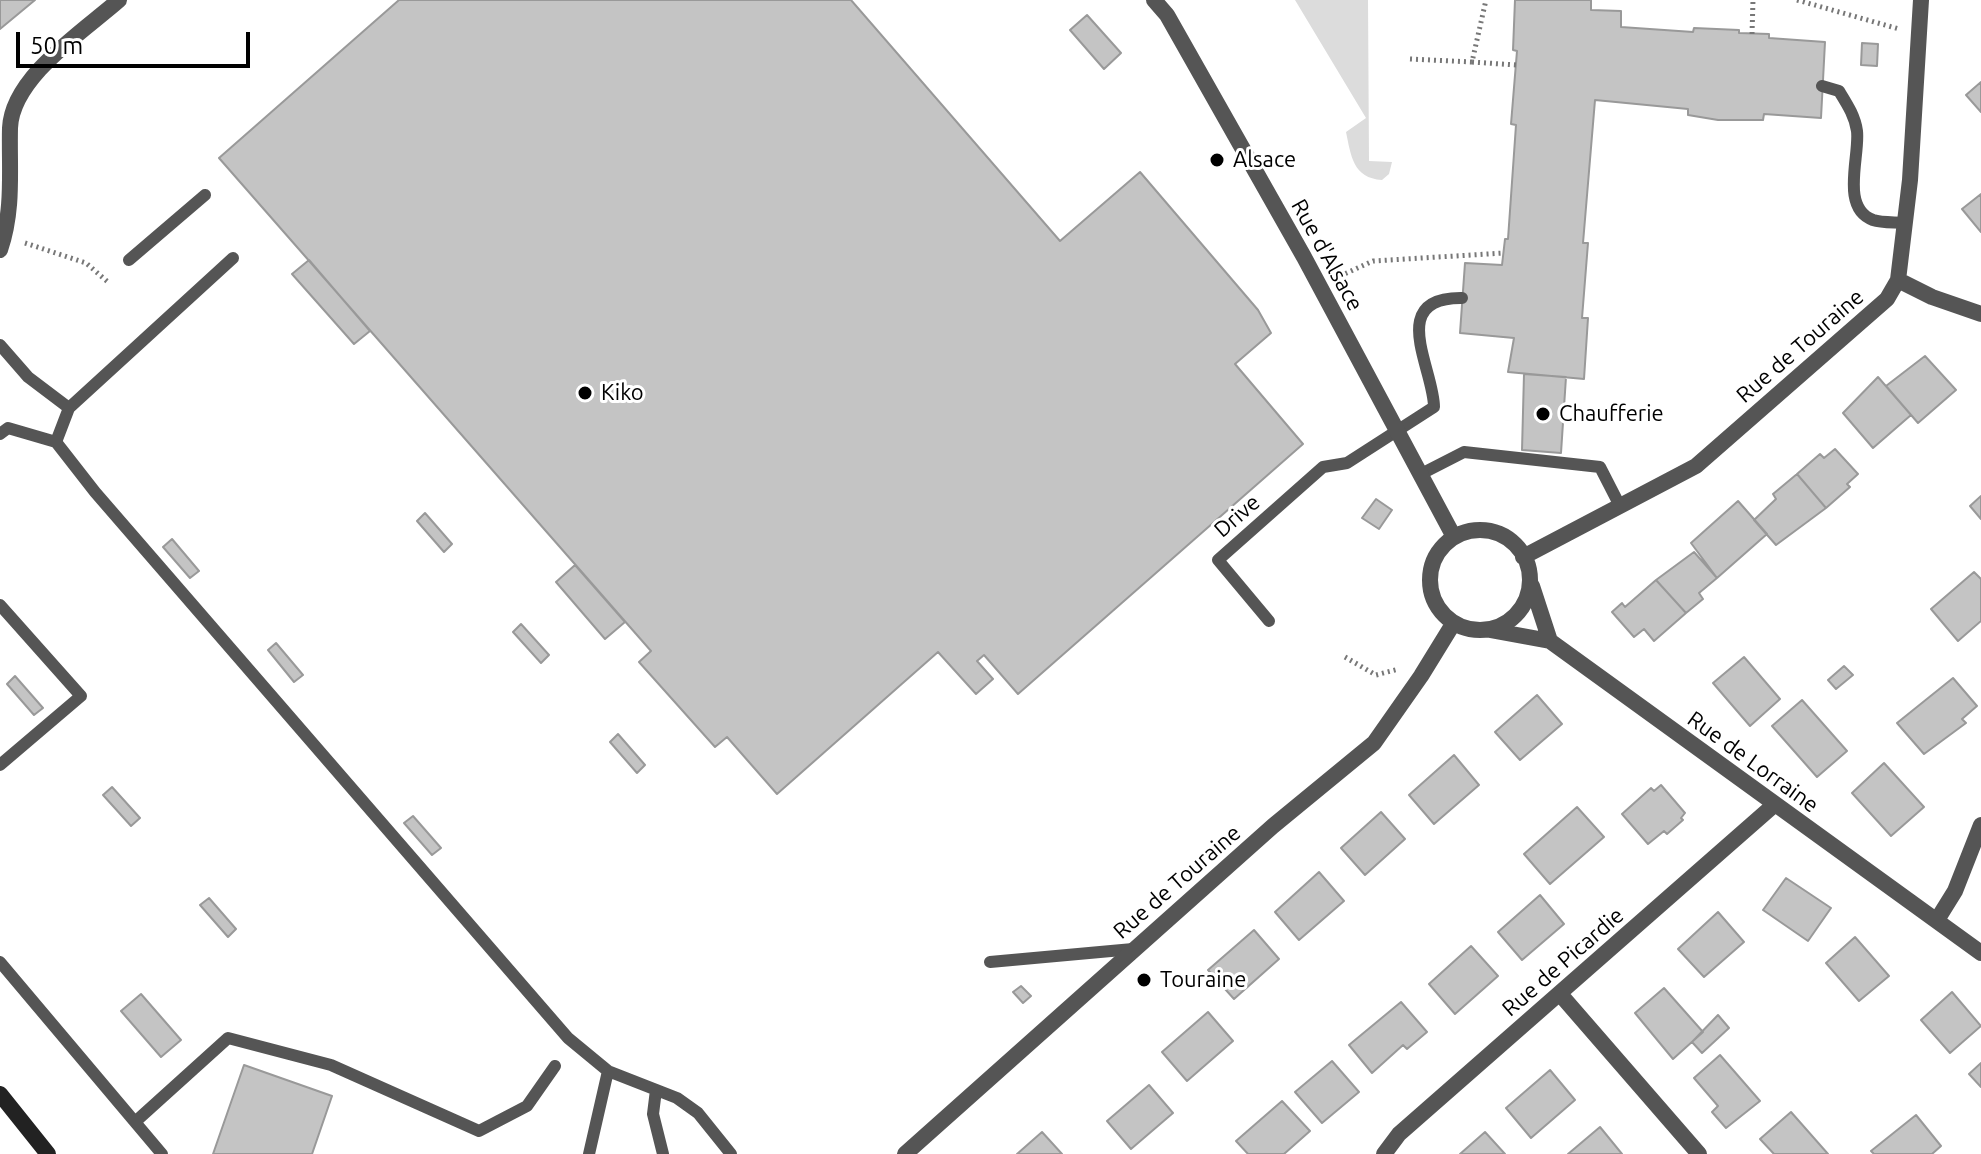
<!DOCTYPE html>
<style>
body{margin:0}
#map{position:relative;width:1981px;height:1154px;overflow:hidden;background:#fff;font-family:Ubuntu,sans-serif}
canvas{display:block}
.scale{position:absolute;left:16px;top:32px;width:234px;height:36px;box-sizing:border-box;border:4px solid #000;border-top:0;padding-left:10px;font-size:24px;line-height:28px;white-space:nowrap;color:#000;-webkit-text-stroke:6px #fff;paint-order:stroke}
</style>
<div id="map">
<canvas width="1981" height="1154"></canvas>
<div class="scale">50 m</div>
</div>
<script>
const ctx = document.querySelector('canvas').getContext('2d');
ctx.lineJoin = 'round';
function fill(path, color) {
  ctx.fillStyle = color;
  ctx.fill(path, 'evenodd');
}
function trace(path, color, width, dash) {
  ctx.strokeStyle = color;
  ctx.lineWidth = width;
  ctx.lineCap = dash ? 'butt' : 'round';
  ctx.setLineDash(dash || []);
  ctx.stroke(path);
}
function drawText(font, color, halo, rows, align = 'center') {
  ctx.font = font + ' Ubuntu,sans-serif';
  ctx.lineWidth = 6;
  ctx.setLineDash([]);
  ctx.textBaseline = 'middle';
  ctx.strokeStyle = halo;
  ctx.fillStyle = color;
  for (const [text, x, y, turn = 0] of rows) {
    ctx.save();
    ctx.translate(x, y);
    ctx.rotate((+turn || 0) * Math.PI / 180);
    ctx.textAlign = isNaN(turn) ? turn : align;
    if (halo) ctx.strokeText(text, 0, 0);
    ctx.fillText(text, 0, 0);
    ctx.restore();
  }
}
fill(new Path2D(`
 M1295,0H1368L1369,161L1392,162L1389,174L1382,180C1353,178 1351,156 1346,132L1366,118Z`), '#dcdcdc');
const building = new Path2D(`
 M0,0H35L0,29Z
 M399,0H851L1060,241L1140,172L1258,310L1271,333L1235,364L1303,444L1018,694L984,655L977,661L993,679L976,694L938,652L777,794L727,737L715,747L639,662L651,651L219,158Z
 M1515,0H1591V10L1621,11V27L1693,32L1694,28L1739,30V33L1769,34V38L1825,42L1821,118L1764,114L1763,120H1718L1688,115V109L1595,100L1583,243H1588L1582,318H1588L1584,379L1508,372L1514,338L1460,333L1465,263L1502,265L1505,239H1508L1516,125L1511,124L1517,51L1513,50Z
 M1087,15L1121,53L1104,69L1070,30Z
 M1862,43L1878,44L1877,66L1861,65Z
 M1981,82V112L1966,95Z
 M1981,194V232L1962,209Z
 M309,260L370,331L354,344L292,274Z
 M1925,356L1956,390L1918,423L1886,386Z
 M1524,374L1566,377L1561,453L1522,450Z
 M1878,377L1911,415L1873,448L1843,413Z
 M1835,449L1858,474L1847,484L1850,487L1826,508L1797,474L1820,454L1824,458Z
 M1797,474L1826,508L1776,545L1754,520L1776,499L1773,494Z
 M1981,496V519L1970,506Z
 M1376,499L1392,510L1379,529L1362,518Z
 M1738,501L1767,534L1717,578L1691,543Z
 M425,513L452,544L444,552L417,521Z
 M172,539L199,571L190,578L163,547Z
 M1694,552L1717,578L1699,593L1703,599L1686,613L1656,580Z
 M575,565L625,622L605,639L556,582Z
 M1974,572L1981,579V621L1958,641L1931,609Z
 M1656,580L1686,613L1654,641L1644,629L1634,637L1612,612L1622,603L1625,607Z
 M521,624L549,655L541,663L513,632Z
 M276,643L303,675L294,682L268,650Z
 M1744,657L1780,699L1750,726L1713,683Z
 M1844,666L1853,675L1836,689L1828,680Z
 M15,676L43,708L34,715L7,684Z
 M1953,678L1977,706L1962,719L1966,723L1924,754L1897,723Z
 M1537,695L1562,724L1520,760L1495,732Z
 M1802,700L1847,751L1817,777L1772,726Z
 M618,734L645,765L637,773L610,742Z
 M1454,755L1479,785L1434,824L1409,795Z
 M1884,763L1924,807L1891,836L1852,793Z
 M1661,785L1685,813L1681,818L1683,820L1667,834L1664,831L1648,844L1622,814L1651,788L1654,791Z
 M112,787L140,818L131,826L103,795Z
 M1577,807L1604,837L1550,884L1524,854Z
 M1381,812L1405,839L1365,875L1341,848Z
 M413,816L441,848L432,855L404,823Z
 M1319,872L1344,901L1299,940L1275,912Z
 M1786,878L1831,908L1808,941L1763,910Z
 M1540,895L1564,924L1522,960L1498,932Z
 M209,898L236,929L228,937L200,905Z
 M1718,912L1744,942L1704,977L1678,949Z
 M1254,930L1279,959L1234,999L1208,970Z
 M1855,937L1889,976L1859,1001L1826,963Z
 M1471,946L1498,976L1455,1014L1429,984Z
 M1021,986L1031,996L1023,1003L1013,992Z
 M1664,988L1703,1032L1673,1059L1635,1013Z
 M1952,992L1981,1026L1950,1053L1921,1020Z
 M141,994L181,1040L161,1057L121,1011Z
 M1401,1002L1427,1032L1407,1049L1403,1045L1372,1073L1349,1045Z
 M1208,1012L1233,1041L1187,1081L1162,1052Z
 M1718,1015L1729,1028L1702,1053L1692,1042Z
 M1720,1055L1760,1101L1726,1128L1712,1112L1718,1106L1694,1078Z
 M1332,1061L1359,1092L1322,1123L1295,1092Z
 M1981,1063V1087L1969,1074Z
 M244,1065L332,1096L312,1154H213Z
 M1550,1070L1575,1100L1531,1138L1506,1108Z
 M1149,1085L1173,1113L1131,1149L1107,1121Z
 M1282,1101L1310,1131L1284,1154H1248L1236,1141Z
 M1791,1112L1828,1154H1774L1760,1139Z
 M1916,1115L1941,1146L1932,1154H1874L1871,1151Z
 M1600,1127L1622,1154H1568Z
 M1042,1132L1062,1154H1017Z
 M1485,1132L1505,1154H1460Z`);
fill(building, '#c4c4c4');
trace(building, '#999', 2);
trace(new Path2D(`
 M1797,0L1899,29
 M1752,34L1753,0
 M1410,59L1472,62L1486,0
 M1472,62L1516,65
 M25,243L86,263L109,283
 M1340,276L1373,261L1504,253
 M1345,657L1376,675L1399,669`), '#777', 5, [2, 4]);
trace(new Path2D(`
 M1822,86L1839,91C1847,104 1855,116 1857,131C1860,156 1840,208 1873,220C1882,223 1895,222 1905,223
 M129,260L205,195
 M0,345L28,377L69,408
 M0,434L8,428L56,442L95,492L568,1038L608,1071L677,1098L698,1113L731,1154
 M56,442L69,408L233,258
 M1421,474L1464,452L1600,467L1620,506
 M0,605L81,696L0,765
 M1269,621L1218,560L1323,467L1347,463L1434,407C1434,369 1386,297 1462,298
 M0,962L162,1154
 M990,962L1133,949
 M656,1090L653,1114L663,1154
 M135,1122L228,1038L331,1065L479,1131L527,1106L555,1066
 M589,1154L608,1071`), '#555', 12);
trace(new Path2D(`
 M1154,0L1167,15L1304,257L1454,537
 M0,250C14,209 9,170 10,128C12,77 84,31 119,0
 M1898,280L1932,297L1981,314
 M1430 580a50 50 0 1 1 100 0a50 50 0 1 1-100 0Z
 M1523,557L1696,466L1887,299L1898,280L1910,180L1921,0
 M1532,586L1550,641
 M1490,630L1550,641L1981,953
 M1937,920L1955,891L1981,825
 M1560,994L1699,1154
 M905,1154L1273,826L1374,743L1421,676L1453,624
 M1384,1154L1399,1134L1774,805`), '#555', 16);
trace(new Path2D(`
 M0,1094L48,1154`), '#222', 16);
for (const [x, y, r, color] of [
 [1217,160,8,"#000"],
 [585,393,8,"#000"],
 [1543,414,8,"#000"],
 [1144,980,8,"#000"]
]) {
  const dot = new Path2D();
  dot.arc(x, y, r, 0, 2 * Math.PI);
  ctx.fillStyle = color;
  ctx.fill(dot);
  trace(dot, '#fff', 3);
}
drawText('22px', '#000', '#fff', [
 ["Alsace",1233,160],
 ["Kiko",601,393],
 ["Chaufferie",1559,414],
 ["Touraine",1160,980]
], 'left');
drawText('22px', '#000', '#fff', [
 ["Rue d'Alsace",1327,255,61],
 ["Rue de Touraine",1800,346,-41],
 ["Drive",1237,516,-41],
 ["Rue de Lorraine",1753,762,36],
 ["Rue de Touraine",1177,882,-41],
 ["Rue de Picardie",1563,962,-41]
]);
</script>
